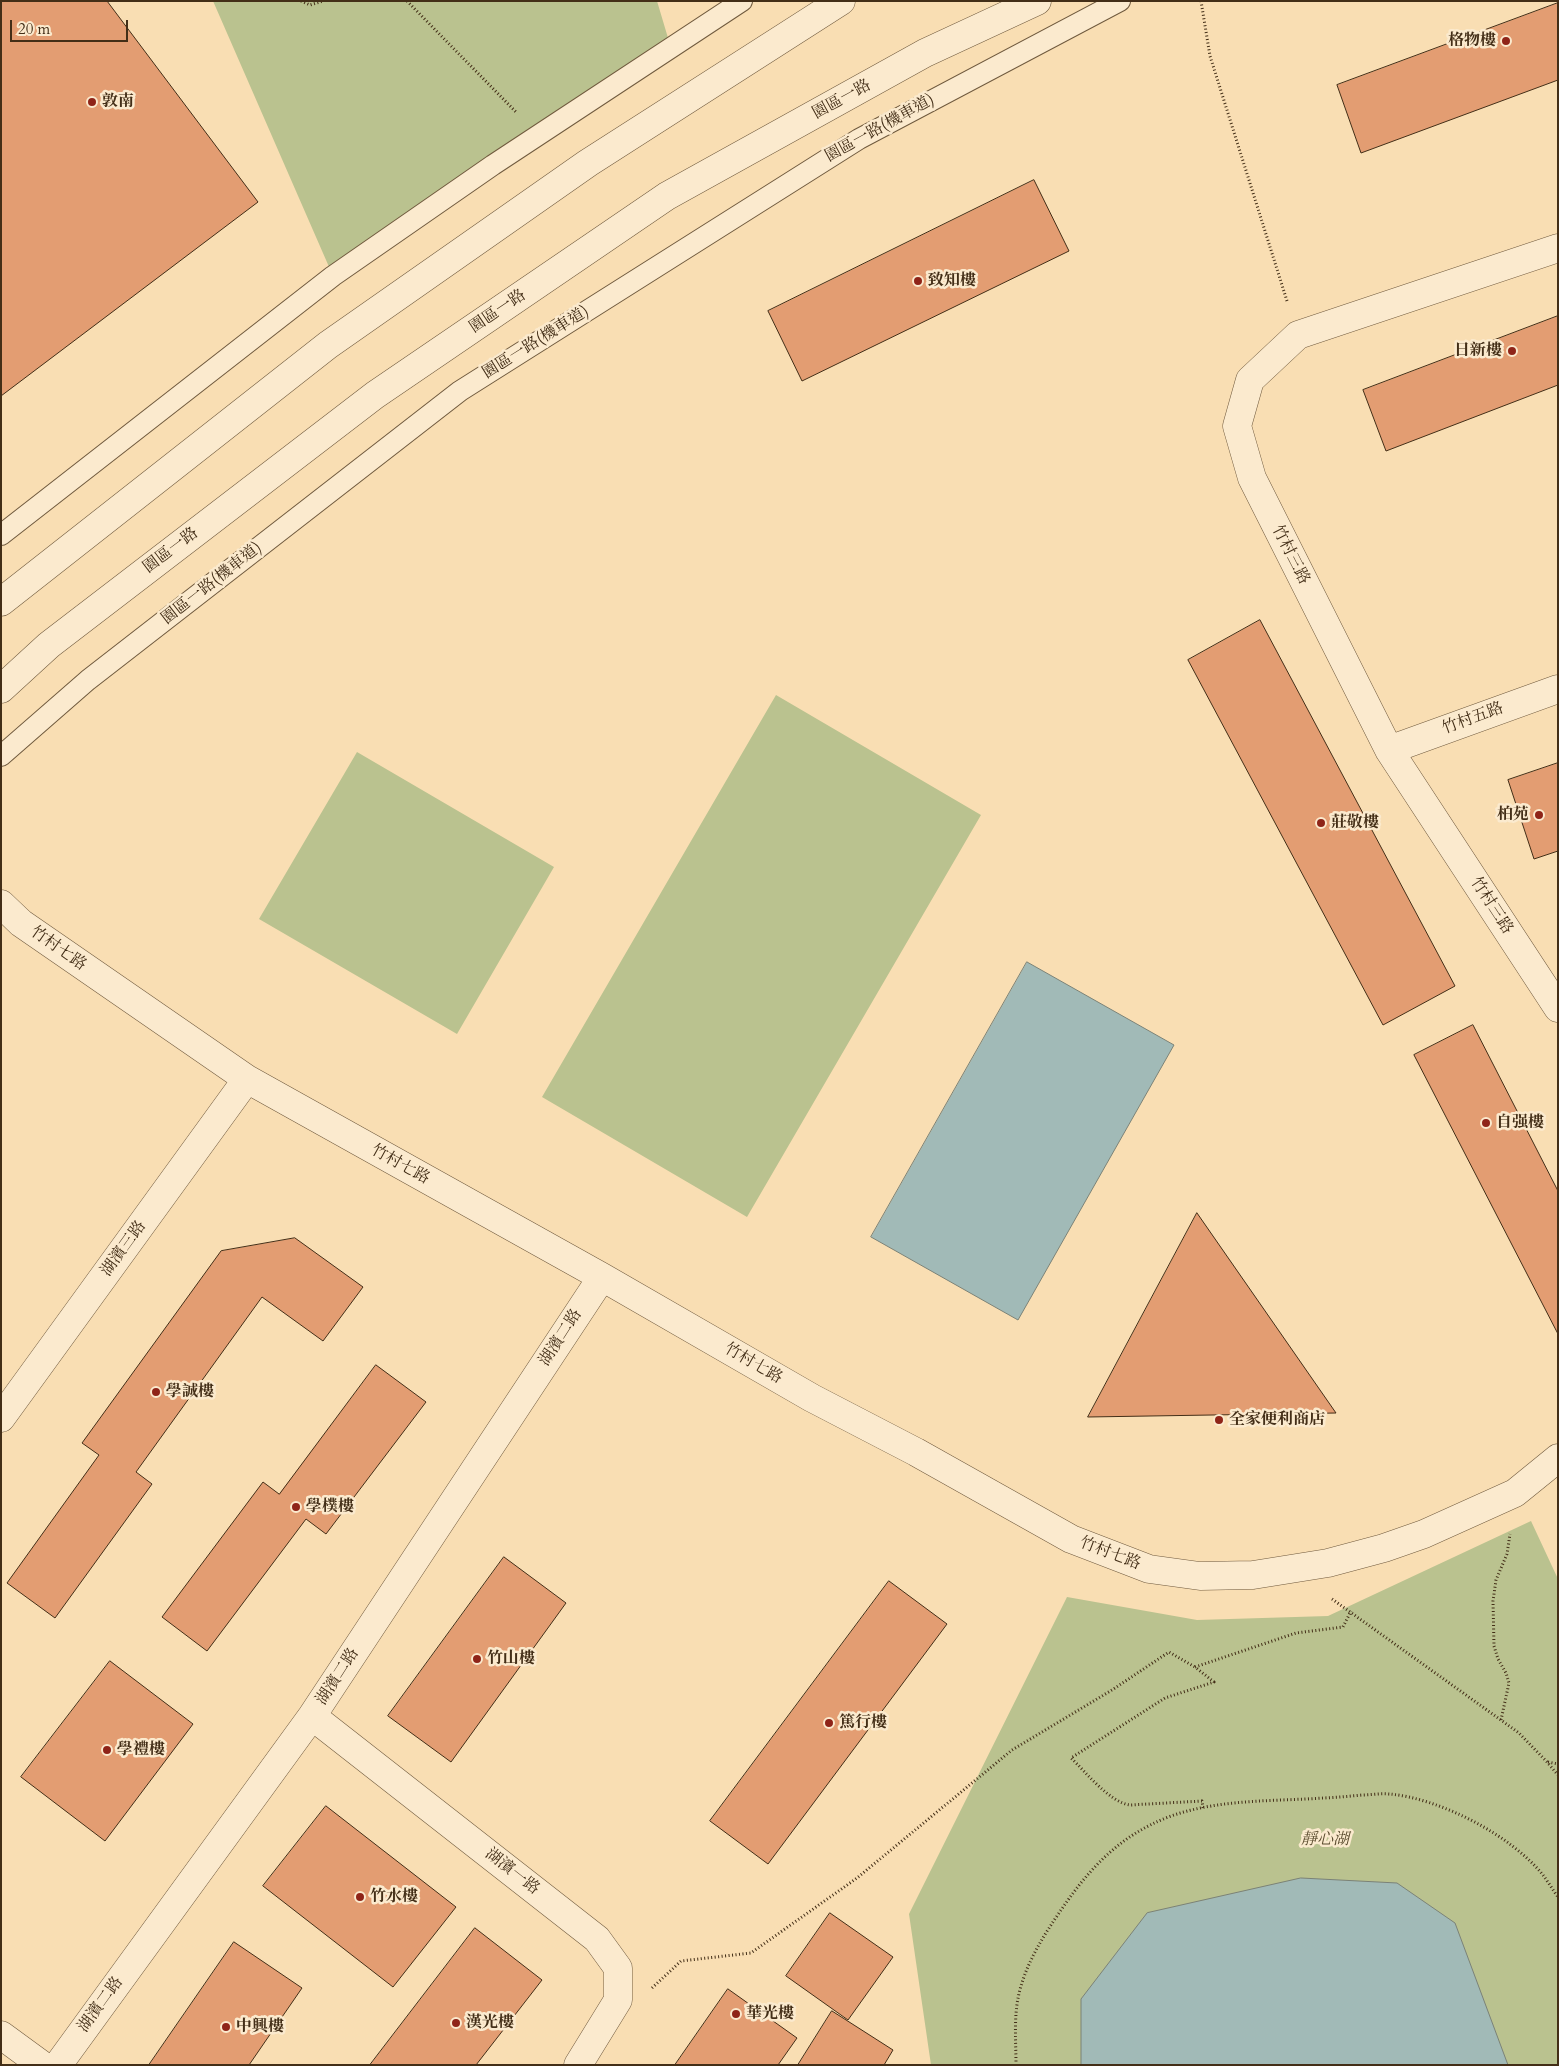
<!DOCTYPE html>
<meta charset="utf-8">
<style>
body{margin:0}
#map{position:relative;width:1559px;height:2066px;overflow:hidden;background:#f9deb3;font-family:Cardo,serif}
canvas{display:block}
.frame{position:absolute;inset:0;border:2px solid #432e17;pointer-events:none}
.scale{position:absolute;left:10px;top:20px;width:118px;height:22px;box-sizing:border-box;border:2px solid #432e17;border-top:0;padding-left:6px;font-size:15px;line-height:18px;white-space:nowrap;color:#432e17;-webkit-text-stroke:4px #fbeace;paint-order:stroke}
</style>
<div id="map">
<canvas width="1559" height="2066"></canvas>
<div class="frame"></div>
<div class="scale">20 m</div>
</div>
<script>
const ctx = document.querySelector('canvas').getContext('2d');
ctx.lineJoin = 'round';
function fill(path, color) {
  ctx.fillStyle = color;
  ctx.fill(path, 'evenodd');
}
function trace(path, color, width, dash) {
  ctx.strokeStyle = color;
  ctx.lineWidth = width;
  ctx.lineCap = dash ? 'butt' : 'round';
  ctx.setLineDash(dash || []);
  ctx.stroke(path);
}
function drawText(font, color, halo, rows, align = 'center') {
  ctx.font = font + ' Cardo,"Noto Serif TC",serif';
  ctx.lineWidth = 5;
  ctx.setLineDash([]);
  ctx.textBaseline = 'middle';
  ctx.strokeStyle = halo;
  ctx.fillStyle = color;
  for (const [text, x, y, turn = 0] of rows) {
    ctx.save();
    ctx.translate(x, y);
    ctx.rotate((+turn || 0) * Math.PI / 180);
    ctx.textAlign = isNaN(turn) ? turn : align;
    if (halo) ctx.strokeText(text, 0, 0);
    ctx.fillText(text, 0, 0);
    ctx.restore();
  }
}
fill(new Path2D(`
 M213,1H657L671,48L333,276Z
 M776,695L981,815L747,1217L542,1097Z
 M357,752L554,867L457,1034L259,919Z
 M1531,1521L1558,1579V2065H931L909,1914L1067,1597L1197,1620L1328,1616Z`), '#bac28f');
const water = new Path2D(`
 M1027,962L1174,1045L1018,1320L871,1237Z
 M1301,1878L1397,1883L1455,1923L1508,2065H1081V1999L1147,1913Z`);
fill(water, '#a1bab7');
trace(water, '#7b8277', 1);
const building = new Path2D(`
 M1,1H107L258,202L1,396Z
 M1558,3V80L1361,153L1337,85Z
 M1034,180L1069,251L802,381L768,311Z
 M1558,316V385L1386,451L1363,390Z
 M1260,620L1455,986L1383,1025L1188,660Z
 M1558,763V851L1534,859L1508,780Z
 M1473,1025L1558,1191V1334L1414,1055Z
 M1197,1213L1336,1413L1088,1417Z
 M295,1238L363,1287L323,1341L262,1297L136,1472L152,1484L55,1618L7,1583L99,1455L82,1443L221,1251Z
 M376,1365L426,1402L326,1534L306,1519L207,1651L162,1617L263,1482L279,1494Z
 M504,1557L566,1603L451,1762L388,1716Z
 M889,1581L947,1624L768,1864L710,1821Z
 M110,1661L193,1724L105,1841L21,1777Z
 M326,1806L456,1907L393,1987L263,1886Z
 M830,1913L893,1957L848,2020L786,1976Z
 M475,1928L542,1980L476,2065H370Z
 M234,1942L302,1988L249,2065H149Z
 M728,1989L797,2038L778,2065H675Z
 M832,2011L893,2050L884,2065H798Z`);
fill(building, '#e39d72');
trace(building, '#432e17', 1);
const service = new Path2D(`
 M1,535L333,276L493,165L742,1
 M1,756L88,680L460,391L859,139L1120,1`);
const minor = new Path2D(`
 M1558,248L1298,335L1250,380L1237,426L1252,478L1389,750L1558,1008
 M1389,750L1558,689
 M1,904L21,923L247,1079L602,1277L812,1398L916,1452L1071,1539L1149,1569L1200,1576L1253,1575L1328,1563L1384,1548L1424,1534L1515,1493L1558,1458
 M1,1418L247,1079
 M312,1716L597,1939L618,1968V2000L578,2065
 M1,2035L42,2065
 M58,2065L312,1716L602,1277`);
const tertiary = new Path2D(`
 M1,602L328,345L588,163L841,1
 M1,689L49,645L375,395L667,196L925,53L1037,1`);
trace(service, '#705a3e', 22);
trace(minor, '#705a3e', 29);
trace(tertiary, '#705a3e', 29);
trace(new Path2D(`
 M301,1L310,5L323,1
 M407,1L517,113
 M1201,1L1210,56L1287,301
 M1332,1599L1519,1733L1547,1762L1558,1775
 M1501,1720L1509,1683L1506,1673L1498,1659L1494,1646L1493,1601L1496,1580L1507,1554L1510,1534
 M1548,1762L1558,1764
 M1203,1808L1202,1801L1130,1805C1109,1802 1086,1772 1071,1758L1165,1698L1214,1682L1195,1667L1296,1633L1343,1627L1351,1611
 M652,1988L681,1961L751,1953L857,1878L1012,1750L1112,1690L1169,1652L1195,1667
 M1016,2065C1016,2038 1013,2012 1021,1986C1028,1962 1041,1940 1055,1919C1086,1872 1117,1836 1171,1816C1214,1801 1261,1801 1306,1799C1325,1798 1343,1797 1362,1795C1371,1795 1380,1793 1389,1794C1439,1798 1511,1835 1543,1875C1548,1882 1553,1890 1558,1897`), '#432e17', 3, [1, 2.5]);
trace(service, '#fbeace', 20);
trace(minor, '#fbeace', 28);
trace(tertiary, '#fbeace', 28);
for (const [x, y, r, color] of [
 [1506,41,5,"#8f2418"],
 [92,102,5,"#8f2418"],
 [918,281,5,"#8f2418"],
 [1512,351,5,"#8f2418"],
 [1539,815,5,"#8f2418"],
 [1321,823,5,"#8f2418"],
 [1486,1123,5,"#8f2418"],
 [156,1392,5,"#8f2418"],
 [1219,1420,5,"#8f2418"],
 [296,1507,5,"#8f2418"],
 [477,1659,5,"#8f2418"],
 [829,1723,5,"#8f2418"],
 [107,1750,5,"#8f2418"],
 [360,1897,5,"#8f2418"],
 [736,2014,5,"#8f2418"],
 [456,2023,5,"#8f2418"],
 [226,2027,5,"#8f2418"]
]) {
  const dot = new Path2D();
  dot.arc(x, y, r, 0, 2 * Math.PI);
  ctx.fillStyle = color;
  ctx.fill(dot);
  trace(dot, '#fbeace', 2);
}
drawText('bold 16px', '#432e17', '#fbeace', [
 ["格物樓",1496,41,"right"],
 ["敦南",102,102],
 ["致知樓",928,281],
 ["日新樓",1502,351,"right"],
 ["柏苑",1529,815,"right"],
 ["莊敬樓",1331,823],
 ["自强樓",1496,1123],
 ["學誠樓",166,1392],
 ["全家便利商店",1229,1420],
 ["學樸樓",306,1507],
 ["竹山樓",487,1659],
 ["篤行樓",839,1723],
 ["學禮樓",117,1750],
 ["竹水樓",370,1897],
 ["華光樓",746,2014],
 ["漢光樓",466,2023],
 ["中興樓",236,2027]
], 'left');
drawText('16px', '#432e17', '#fbeace', [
 ["園區一路",842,100,-29],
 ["園區一路(機車道)",880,129,-29],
 ["園區一路",498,312,-34],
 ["園區一路(機車道)",536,343,-32],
 ["園區一路",171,551,-37],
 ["竹村三路",1290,555,63],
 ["園區一路(機車道)",212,584,-38],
 ["竹村五路",1473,719,-20],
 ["竹村三路",1491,906,57],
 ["竹村七路",58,949,35],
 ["竹村七路",400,1165,29],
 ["湖濱三路",124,1249,-54],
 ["湖濱二路",561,1338,-57],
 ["竹村七路",753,1364,30],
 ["竹村七路",1110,1554,21],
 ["湖濱二路",338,1677,-57],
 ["湖濱一路",512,1872,38],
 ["湖濱二路",101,2005,-54]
]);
drawText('italic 16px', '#5b4c2f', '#fbeace', [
 ["靜心湖",1325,1840]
]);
</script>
